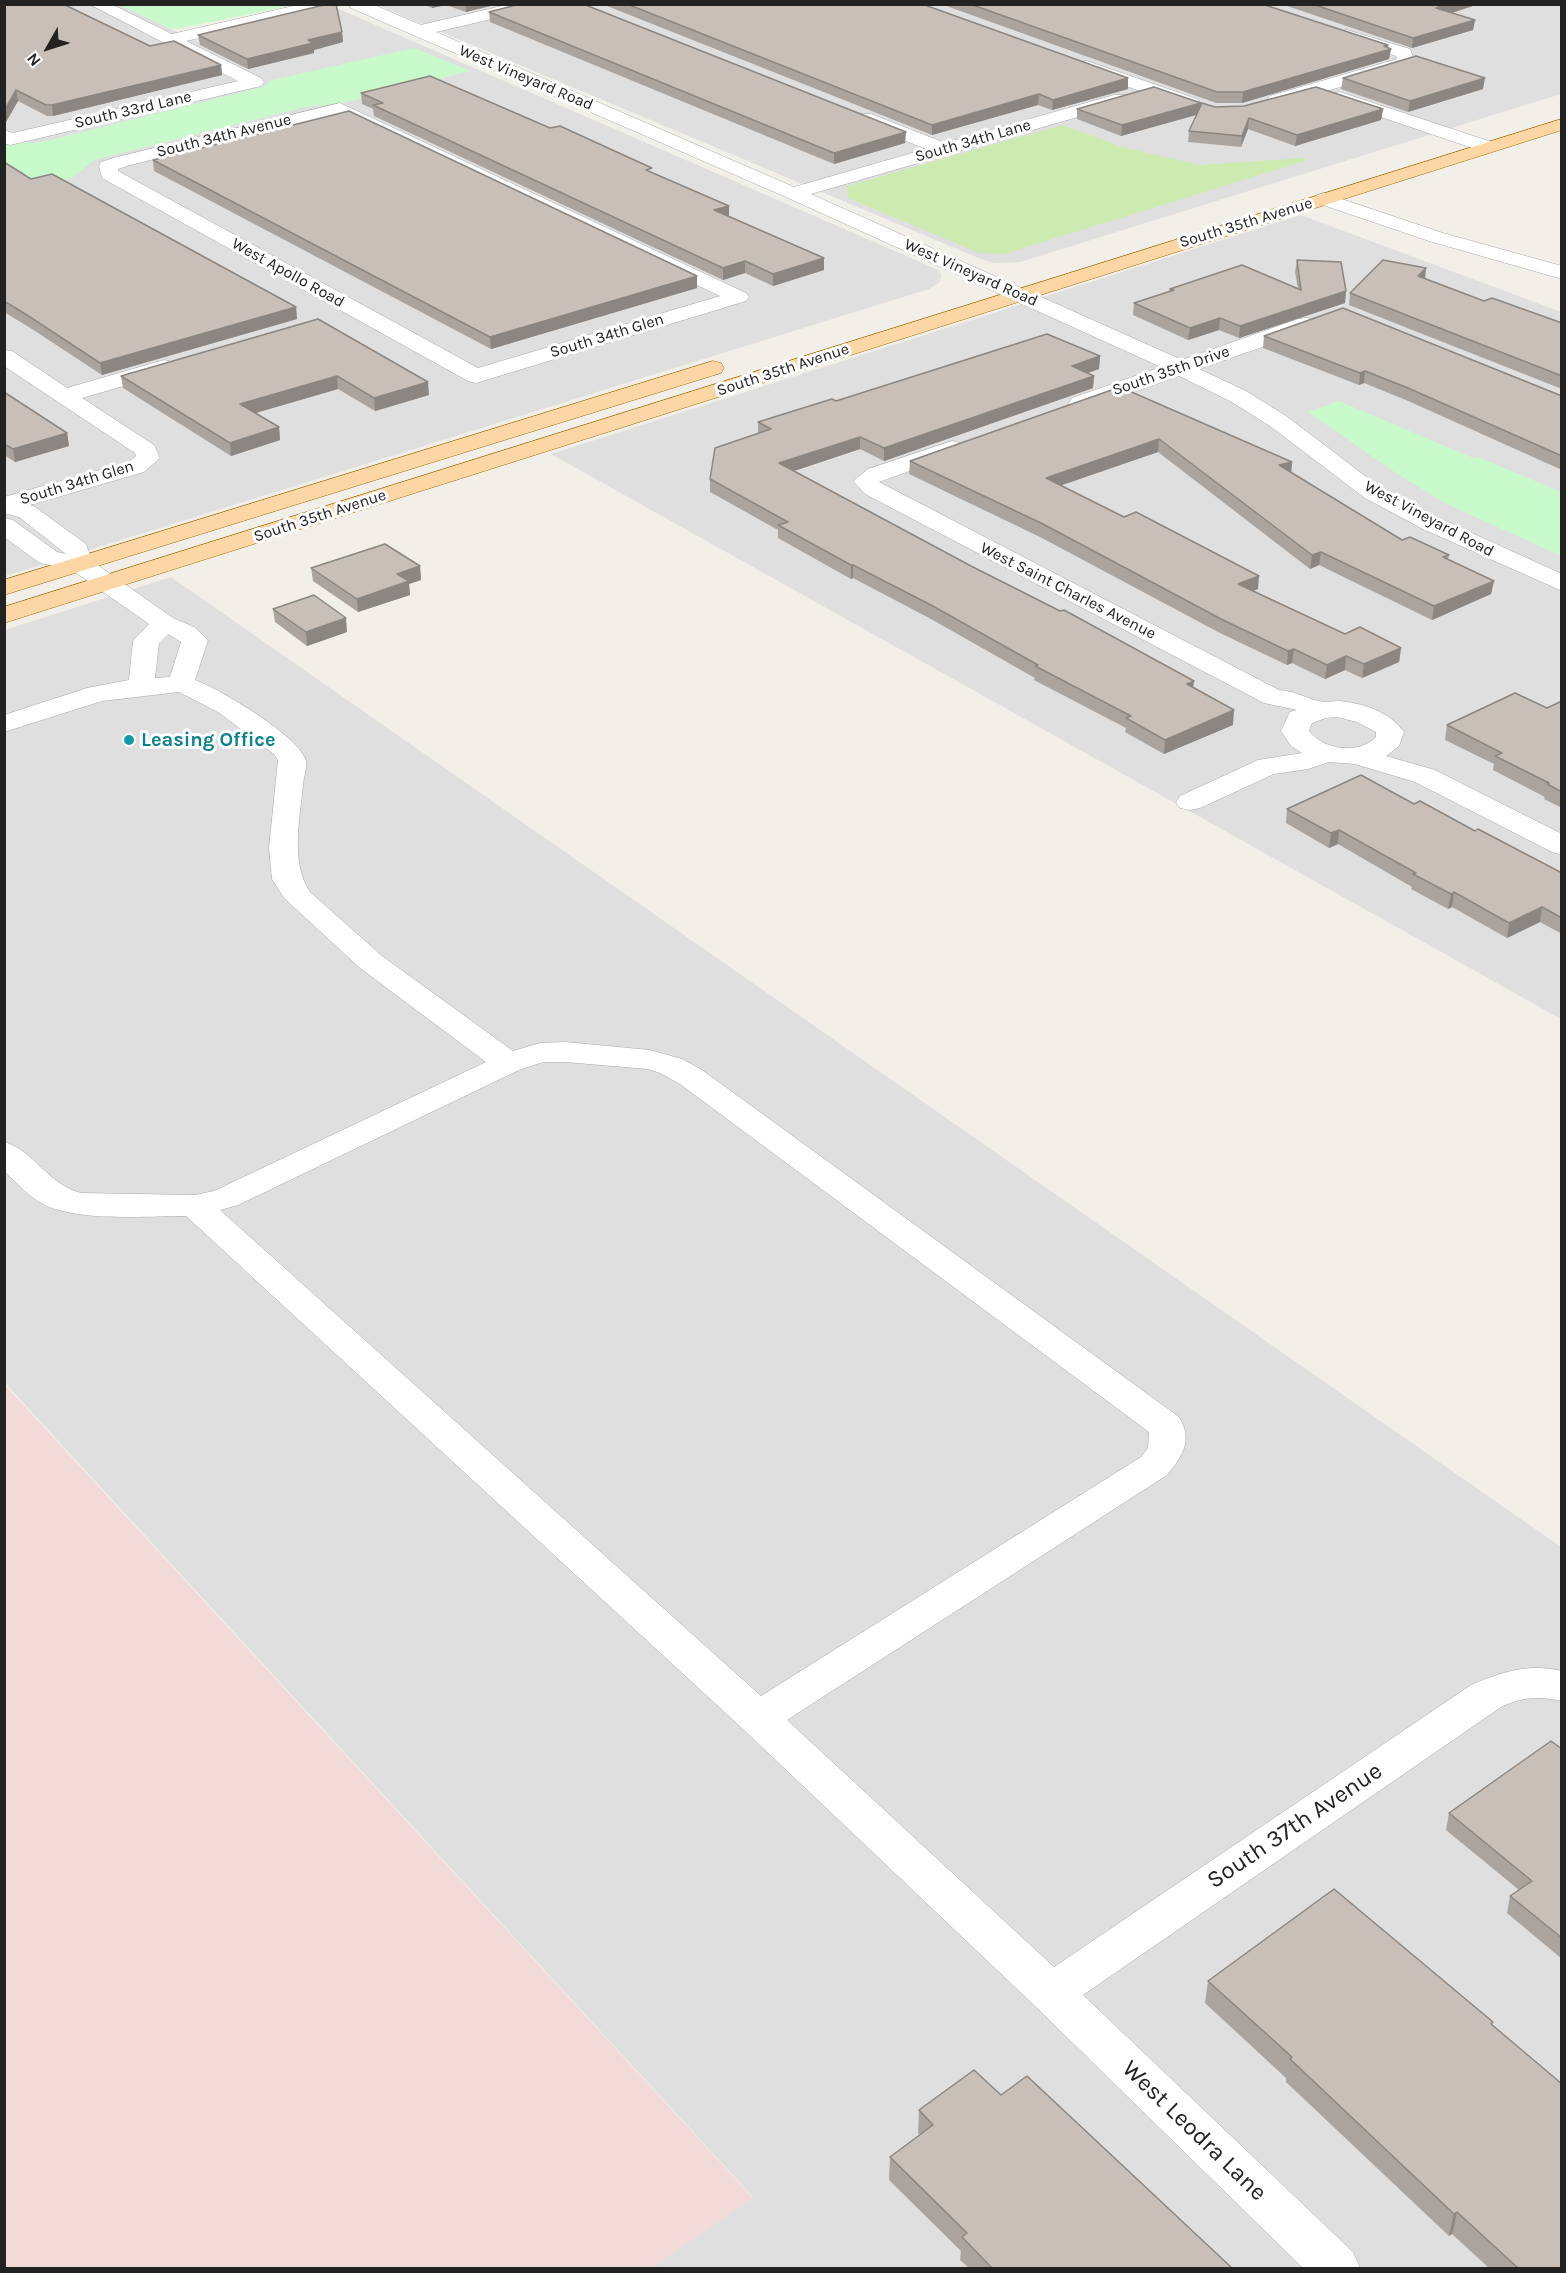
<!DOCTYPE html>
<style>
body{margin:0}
#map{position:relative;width:1566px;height:2273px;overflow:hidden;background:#f2efe9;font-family:Karla,sans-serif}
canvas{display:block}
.frame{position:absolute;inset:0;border:6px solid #222;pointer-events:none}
.north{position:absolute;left:18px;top:18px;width:60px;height:60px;-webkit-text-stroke:4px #fff;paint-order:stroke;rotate:231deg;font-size:16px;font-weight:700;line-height:24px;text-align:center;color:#222}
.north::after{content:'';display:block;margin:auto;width:21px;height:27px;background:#222;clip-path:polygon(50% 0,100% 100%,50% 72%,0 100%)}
</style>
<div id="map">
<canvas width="1566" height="2273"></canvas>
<div class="frame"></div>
<div class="north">N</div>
</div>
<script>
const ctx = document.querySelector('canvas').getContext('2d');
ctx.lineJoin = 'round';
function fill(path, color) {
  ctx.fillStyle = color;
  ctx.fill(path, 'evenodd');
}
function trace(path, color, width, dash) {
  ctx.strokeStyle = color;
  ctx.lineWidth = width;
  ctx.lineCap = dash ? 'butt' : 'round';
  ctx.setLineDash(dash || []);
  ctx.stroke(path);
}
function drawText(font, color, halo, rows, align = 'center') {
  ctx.font = font + ' Karla,sans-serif';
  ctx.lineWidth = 6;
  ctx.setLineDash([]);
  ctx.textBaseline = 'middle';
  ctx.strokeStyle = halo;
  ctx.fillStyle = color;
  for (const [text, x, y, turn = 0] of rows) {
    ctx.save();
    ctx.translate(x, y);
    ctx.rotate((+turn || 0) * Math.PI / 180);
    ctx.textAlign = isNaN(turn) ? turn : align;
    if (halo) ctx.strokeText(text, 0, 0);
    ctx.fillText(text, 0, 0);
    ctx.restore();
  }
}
fill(new Path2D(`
 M5,5H120L197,41L341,10L927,265L938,270L941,275L940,282L929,289L5,576Z
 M377,5H1561V94L1020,262L994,263L981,259Z
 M1301,215L1561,312V1019L551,454Z
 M171,577L1561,1547V2268H651L753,2197L5,1383V630Z`), '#e0dfdf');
fill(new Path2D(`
 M4,1385H5L753,2198L651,2268H5Z`), '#f2dad9');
fill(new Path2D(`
 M1063,125L1122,147L1200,165L1303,158L1308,160L1004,254L979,253L848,198L847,186Z`), '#cdebb0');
fill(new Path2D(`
 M120,5H295L177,29L169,28Z
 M414,48L470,71L343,103L305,107L94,160L72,178L5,194L4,144L43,142L263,87L272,80Z
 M1339,401L1473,458L1478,457L1561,492V556L1447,504L1399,475L1308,412Z`), '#c8facc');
const minor = new Path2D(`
 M89,4H111L172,34L302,4H334L332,8L186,41L261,78L264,82L261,86L10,145L4,143V130L13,133L238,81Z
 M349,4H372L421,25L510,4H541L539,8L436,32L794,187L926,149L859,122L856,118L859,114H871L945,143L1114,95H1126L1129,99L1126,103L811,194L1182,360L1298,319L1306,318L1314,319L1317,324L1314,329L1199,369L1246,391L1286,416L1381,488L1441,519L1562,574V591L1423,529L1365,498L1270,426L1230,401L1179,376L1088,408L1080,410L1072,408L1069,403L1072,398L1161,367L786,197L351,8Z
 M1347,30L1410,49L1415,62L1412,66L1282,104H1270L1267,100L1270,96L1397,59L1396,56L1341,39L1338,35L1341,31Z
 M1087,61L1197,99L1200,103L1197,107H1185L1081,70L1078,66L1081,62Z
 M1340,92L1495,143L1497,147L1495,151H1481L1334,101L1331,97L1334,93Z
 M340,103L746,293L749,297L746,301L476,383L468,381L102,178L99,166L101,162L117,157ZM338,114L720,296L478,368L118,171V169L130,165Z
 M1324,193L1443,233L1562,266V279L1429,241L1317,203L1314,199L1317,195Z
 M4,350L12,351L67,388L164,360L172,362L175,367L172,372L82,398L154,445L160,458L144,472L30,505L35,507L86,544L92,561L173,618L194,627L208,640L195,680C218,688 302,738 306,761C307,768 304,777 303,784C300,820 290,861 310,892L382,956L513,1051L540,1043L565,1042L650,1050L682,1059L702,1070L1179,1417C1193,1440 1183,1456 1167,1475L787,1720L1054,1967L1471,1685C1501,1672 1529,1663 1562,1671V1701C1538,1696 1522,1697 1501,1707L1083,1995L1353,2252L1360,2268H1303L1035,2006L743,1729L186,1216C148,1216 77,1222 43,1204C28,1196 17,1183 4,1171V1142C34,1150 48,1185 81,1193L195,1195L214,1191L486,1062L360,968L284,898L272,879L269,848L278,760L274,754L218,712L179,692L102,701L4,732V715L87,688L129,680L133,641L149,624L72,570L40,563L4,537V518L13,520L57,552L66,554L19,517L4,513V497L128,462L136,456L135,453L4,366ZM168,634L181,642L170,677L155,678L159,643ZM543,1062H565L648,1069L660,1073L680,1084L1149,1432L1148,1448L1141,1457L761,1696L220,1210L238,1205L519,1070Z
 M952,441L960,443L964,448L960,453L879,482L1279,690C1296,691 1309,700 1324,702C1329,702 1334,701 1339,701C1363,703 1390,712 1404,732L1399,746L1386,756L1435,770L1562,834V855L1552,852L1415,782L1355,764L1329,762L1308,769L1274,774L1200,808L1190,810L1180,808L1176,802L1180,796L1258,760L1302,753L1291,746L1281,731L1290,712L1297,710L1264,703L865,494L853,481L868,469ZM1337,717L1357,722L1376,732V737C1358,755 1324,750 1309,731L1312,723L1326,718Z`);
const major = new Path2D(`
 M1562,119V130L4,623V607Z
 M713,361L721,363L724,368L721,373L4,595V580Z`);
trace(minor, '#a9a9a9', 1);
trace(major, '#a06b00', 1);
fill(minor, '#fff');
fill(major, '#fcd6a4');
fill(new Path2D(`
 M4,4L150,46L221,65L222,75L53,116H47L18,101L6,122Z
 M423,4H498L466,12L446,5L432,8Z
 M602,4H922L1128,89L1052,110L1038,105L932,135Z
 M941,4H1262L1391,49L1389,59L1242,103H1216Z
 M1281,4H1479L1452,13L1475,20L1473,30L1412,48Z
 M489,12L905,143L834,164L490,22Z
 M342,32L343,42L314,50V53L248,69L200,45L198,35Z
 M1343,78L1483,89L1408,112L1341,89Z
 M361,93L652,173L729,216L824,258V270L773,286L745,273L723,280L374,116L373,109L362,104Z
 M1200,107H1215L1383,109L1381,120L1295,146L1248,129L1241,147L1188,142L1189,131L1197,114L1121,136L1077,119V109Z
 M153,160L697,276V288L491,349L154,171Z
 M4,162L31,179L296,307L297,319L102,375L32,329L4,312Z
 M1297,260L1346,291L1345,303L1239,338L1219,330L1188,340L1133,315L1134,303L1169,292L1170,289H1298L1295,272Z
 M1425,279L1484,301L1562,323V389L1349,305L1350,293Z
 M318,319L429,395L375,411L338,389L255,413L279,427L280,440L231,456L123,388L121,376Z
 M1264,336L1562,396V470L1406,400L1364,383L1359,385L1263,348Z
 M1100,356L1099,369L1088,373L1094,376L1093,388L884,461L860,449L794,471L1193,688L1233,725L1164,754L1125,732L1126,728L1034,680L1035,678L931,619L853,578L851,579L778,538V530L710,492V479L758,434V422L836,401Z
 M1120,387L1292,462L1291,472L1402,540L1449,555L1448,560L1494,581L1491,594L1432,620L1319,565L1310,569L1158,452L1061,485L1258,589L1253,591L1345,634L1401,648L1399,662L1362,678L1345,670L1325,679L1292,663L1287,665L1220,633L1042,538L909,474L910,461Z
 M4,392L67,433L69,446L15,462L4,455Z
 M420,566L421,580L409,584L410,595L358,612L313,581L311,568Z
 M273,609L347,632L307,646L275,622Z
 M1562,701V808L1544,799L1545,797L1493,770L1494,764L1445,740L1447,725L1547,708Z
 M1414,804L1475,831L1562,873V934L1540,922L1507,938L1452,907L1448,909L1411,889L1412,887L1338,844L1329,848L1286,823L1287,809Z
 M1562,1749V1959L1507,1913L1510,1896L1519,1890L1446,1830L1449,1813Z
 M1208,1981L1493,2022L1492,2025L1562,2268H1489L1452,2234L1449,2236L1286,2082V2078L1205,2003Z
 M1001,2095L1232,2268H969L960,2260L961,2251L889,2180L890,2157L920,2135L918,2133L919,2110Z`), '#aba49e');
fill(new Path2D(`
 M432,4H446V5L432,8Z
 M466,4H498L466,12Z
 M1447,4H1479L1435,18L1436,8Z
 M1475,20L1473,30L1412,48L1413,38Z
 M342,32L343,42L314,50V53L248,69L247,59L308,40Z
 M1388,45V49H1391L1389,59L1242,103L1243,92Z
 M221,65L222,75L53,116L52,105Z
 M1128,78V89L1052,110L1053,100Z
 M1485,78L1483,89L1408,112L1410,101Z
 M16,90L18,101L6,122H4V111Z
 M1039,94L1038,105L932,135V125Z
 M1201,103L1200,114L1121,136L1122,125Z
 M1383,109L1381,120L1295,146L1297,135Z
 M1249,118L1248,129L1241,147L1242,136Z
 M906,132L905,143L834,164V153Z
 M729,206V217L714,210Z
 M824,258V270L773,286V274Z
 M745,261V273L723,280V268Z
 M1426,268L1425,280L1418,276Z
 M697,276V288L491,349L490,337Z
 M1346,291L1345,303L1239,338L1240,326Z
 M296,307L297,319L102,375L100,363Z
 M1220,318L1219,330L1188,340L1190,328Z
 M1100,356L1099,369L1071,379L1072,366Z
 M1365,371L1364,383L1359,385L1360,373Z
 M337,376L338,389L242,417L240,404Z
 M1094,376L1093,388L884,461V448Z
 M428,382L429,395L375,411L374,398Z
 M279,427L280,440L231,456L230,443Z
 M67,433L69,446L15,462L13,449Z
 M860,437V449L779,476V463Z
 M1159,439L1158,452L1045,491L1046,478Z
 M1292,462L1291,475L1279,465Z
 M1321,552L1319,565L1310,569L1312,555Z
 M851,565H853V578L851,579Z
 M420,566L421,580L409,584L410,595L358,612L357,599L397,574Z
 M1259,576L1258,589L1236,598L1238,584Z
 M1494,581L1491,594L1432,620L1434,606Z
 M346,618L347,632L307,646L306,632Z
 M1401,648L1399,662L1362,678L1364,664Z
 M1294,649L1292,663L1287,665L1288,651Z
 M1346,656L1345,670L1325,679L1327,665Z
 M1194,681L1192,696L1187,684Z
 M1234,710L1233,725L1164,754L1165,740Z
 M1339,830L1338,844L1329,848L1331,833Z
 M1454,892L1452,907L1448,909L1451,894Z
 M1542,907L1540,922L1507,938L1509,923Z
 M1457,2212L1452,2234L1449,2236L1454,2214Z`), '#8b8681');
const building = new Path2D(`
 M4,4H63L150,46L174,41L221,65L52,105H46L16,90L4,111Z
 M328,4H336L342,32L308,40L313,43L247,59L198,35Z
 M520,4H583L906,132L834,153L489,12Z
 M627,4H922L1128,78L1053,100L1039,94L932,125Z
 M970,4H1262L1388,45L1384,46L1391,49L1243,92H1217Z
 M1312,4H1447L1436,8L1475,20L1413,38Z
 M1416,56L1485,78L1410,101L1343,78Z
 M430,76L550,128L560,126L608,148L652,168L646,170L729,206L714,210L824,258L773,274L745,261L723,268L373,105L383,103L361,93Z
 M1154,87L1201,103L1122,125L1077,109Z
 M1316,87L1383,109L1297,135L1249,118L1242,136L1189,131L1202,103L1215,107L1244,106Z
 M349,111L697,276L490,337L153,160Z
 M4,162L31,179L52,174L296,307L100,363L30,317L4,301Z
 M1297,260L1341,262L1346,291L1240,326L1220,318L1190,328L1134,303L1174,290L1170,289L1242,265L1301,290Z
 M1383,260L1426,268L1418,276L1484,301L1492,298L1562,323V376L1350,293Z
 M1343,308L1562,396V456L1408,388L1365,371L1360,373L1264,336Z
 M318,319L428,382L374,398L337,376L240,404L279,427L230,443L121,376Z
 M1047,334L1100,356L1072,366L1094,376L884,448L860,437L779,463L971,566L1060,611L1064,610L1194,681L1187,684L1234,710L1165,740L1126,718L1131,716L1035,666L1038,665L931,605L853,565H851L778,525L788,522L710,479L715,448L771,429L758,422L832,399L836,401Z
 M1120,387L1292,462L1279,465L1402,540L1410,537L1449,555L1443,557L1494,581L1434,606L1321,552L1312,555L1159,439L1046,478L1124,517L1136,512L1259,576L1238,584L1345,634L1360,627L1401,648L1364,664L1346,656L1327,665L1294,649L1288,651L1221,619L1043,524L910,461Z
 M4,392L67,433L13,449L4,444Z
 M385,544L420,566L397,574L409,581L357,599L311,568Z
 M314,595L346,618L306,632L273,609Z
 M1515,693L1547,708L1562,701V792L1547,784L1549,783L1495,756L1502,753L1447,725Z
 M1361,775L1414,804L1420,801L1475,831L1478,829L1562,873V918L1542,907L1509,923L1454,892L1451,894L1413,874L1416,873L1339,830L1331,833L1287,809Z
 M1551,1741L1562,1749V1938L1510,1896L1532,1881L1449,1813Z
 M1334,1889L1493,2022L1491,2024L1562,2084V2268H1518L1457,2212L1454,2214L1290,2059L1292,2057L1208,1981Z
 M974,2070L1001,2095L1027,2076L1232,2268H992L962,2237L967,2233L890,2157L933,2125L919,2110Z`);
fill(building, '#c7bfb8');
trace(building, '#8b8681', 1.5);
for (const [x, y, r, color] of [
 [129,740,6,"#0f9aa8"]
]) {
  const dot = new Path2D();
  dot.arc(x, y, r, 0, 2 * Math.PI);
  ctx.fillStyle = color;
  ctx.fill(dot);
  trace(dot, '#fff', 2);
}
drawText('16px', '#222', '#fff', [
 ["West Vineyard Road",526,78,23],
 ["South 33rd Lane",133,110,-13],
 ["South 34th Avenue",224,136,-14],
 ["South 34th Lane",973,141,-16],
 ["South 35th Avenue",1246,223,-17],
 ["West Apollo Road",288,273,29],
 ["West Vineyard Road",971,273,24],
 ["South 34th Glen",607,336,-17],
 ["South 35th Avenue",783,370,-18],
 ["South 35th Drive",1171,371,-19],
 ["South 34th Glen",77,483,-17],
 ["South 35th Avenue",320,516,-18],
 ["West Vineyard Road",1429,519,28],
 ["West Saint Charles Avenue",1068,591,27]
]);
drawText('bold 20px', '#0d838f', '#fff', [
 ["Leasing Office",141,740]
], 'left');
drawText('24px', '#222', '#fff', [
 ["South 37th Avenue",1295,1826,-34],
 ["West Leodra Lane",1194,2131,44]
]);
</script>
